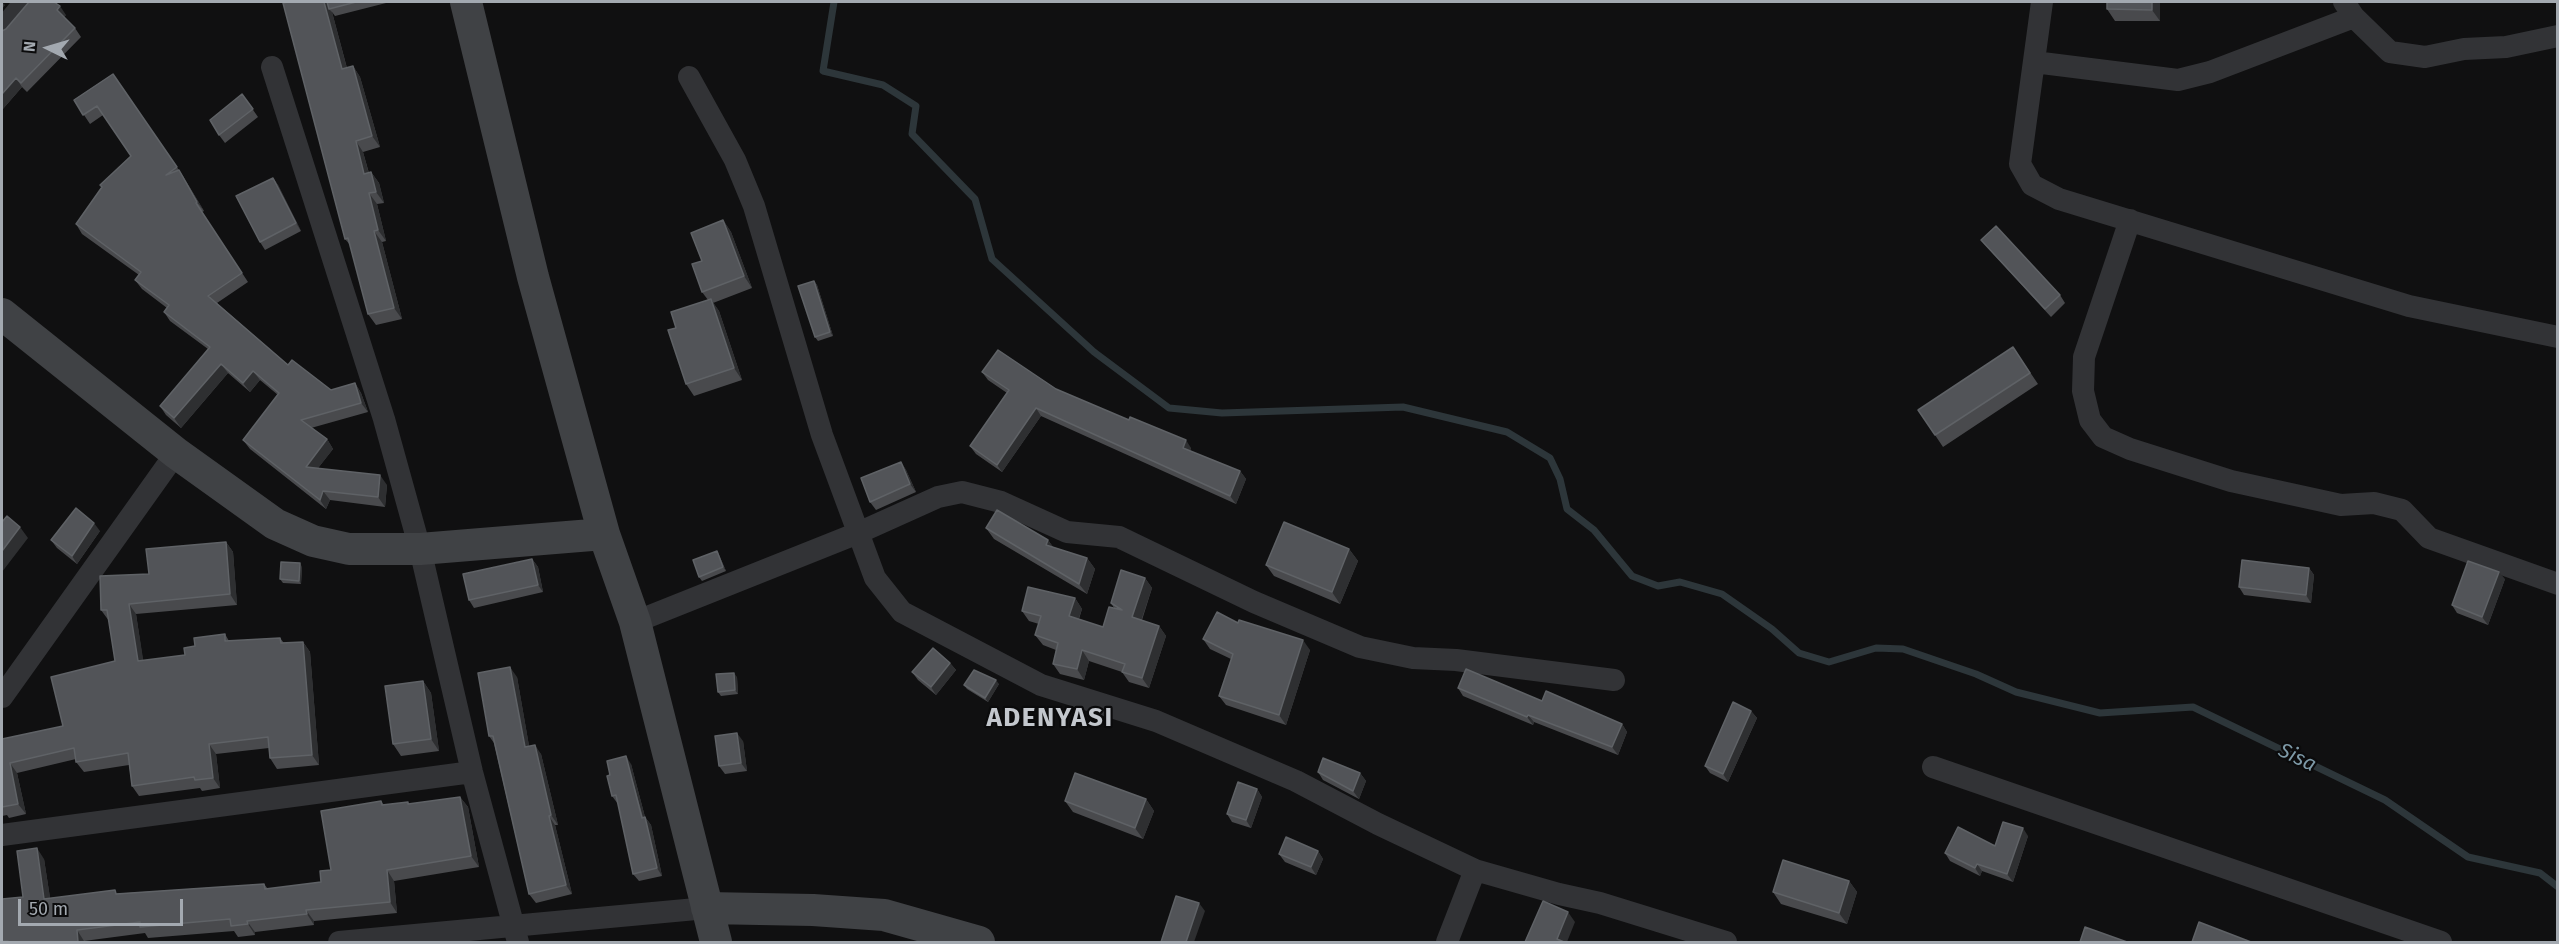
<!DOCTYPE html>
<style>
body{margin:0}
#map{position:relative;width:2559px;height:944px;overflow:hidden;background:#101011;font-family:"Fira Sans",sans-serif}
canvas{display:block}
.frame{position:absolute;inset:0;border:3px solid #a3a9b0;pointer-events:none}
.north{position:absolute;left:18px;top:18px;width:60px;height:60px;-webkit-text-stroke:4px #0b0b0c;paint-order:stroke;rotate:275deg;font-size:16px;font-weight:700;line-height:24px;text-align:center;color:#a3a9b0}
.north::after{content:'';display:block;margin:auto;width:21px;height:27px;background:#a3a9b0;clip-path:polygon(50% 0,100% 100%,50% 72%,0 100%)}
.scale{position:absolute;left:18px;top:899px;width:165px;height:27px;box-sizing:border-box;border:3px solid #a3a9b0;border-top:0;padding-left:8px;font-size:18px;line-height:21px;white-space:nowrap;color:#a3a9b0;-webkit-text-stroke:4px #0b0b0c;paint-order:stroke}
</style>
<div id="map">
<canvas width="2559" height="944"></canvas>
<div class="frame"></div>
<div class="north">N</div>
<div class="scale">50 m</div>
</div>
<script>
const ctx = document.querySelector('canvas').getContext('2d');
ctx.lineJoin = 'round';
function trace(path, color, width, dash) {
  ctx.strokeStyle = color;
  ctx.lineWidth = width;
  ctx.lineCap = dash ? 'butt' : 'round';
  ctx.setLineDash(dash || []);
  ctx.stroke(path);
}
function fill(path, color) {
  ctx.fillStyle = color;
  ctx.fill(path, 'evenodd');
}
function drawText(font, color, halo, rows, align = 'center') {
  ctx.font = font + ' "Fira Sans",sans-serif';
  ctx.lineWidth = 4.5;
  ctx.setLineDash([]);
  ctx.textBaseline = 'middle';
  ctx.strokeStyle = halo;
  ctx.fillStyle = color;
  for (const [text, x, y, turn = 0] of rows) {
    ctx.save();
    ctx.translate(x, y);
    ctx.rotate((+turn || 0) * Math.PI / 180);
    ctx.textAlign = isNaN(turn) ? turn : align;
    if (halo) ctx.strokeText(text, 0, 0);
    ctx.fillText(text, 0, 0);
    ctx.restore();
  }
}
trace(new Path2D(`
 M834,2L823,71L883,85L916,106L912,134L975,199L992,259L1094,352L1169,408L1222,413L1403,407L1507,432L1550,458L1560,479L1567,509L1594,530L1632,576L1658,586L1680,582L1722,594L1772,629L1799,653L1829,662L1876,648L1903,649L1976,674L2016,692L2100,713L2193,707L2385,800L2468,857L2540,873L2558,887`), '#2d363a', 7);
trace(new Path2D(`
 M2042,2L2020,164L2032,185L2059,199L2409,306L2558,337
 M2344,2L2354,17L2390,52L2425,57L2464,49L2506,47L2558,36
 M2,30L25,2
 M2034,62L2178,80L2210,72L2354,17
 M272,67L384,419L420,549L472,772L518,942
 M689,77L735,160L754,206L822,435L875,578L902,612L1041,685L1156,721L1296,781L1378,824L1475,870L1559,894L1600,903L1726,942
 M2130,220L2084,357L2083,391L2090,420L2103,437L2130,449L2231,481L2341,505L2374,503L2402,510L2429,538L2558,584
 M635,622L858,533L938,497L962,492L1001,502L1067,532L1119,537L1254,602L1360,647L1413,658L1456,660L1614,680
 M2,697L176,453
 M1933,767L2441,942
 M2,835L472,772
 M339,942L707,908
 M1447,942L1475,870`), '#323336', 22);
trace(new Path2D(`
 M466,2L533,277L604,534L635,622L716,942
 M2,314L176,453L275,524L313,541L349,549H420L604,534
 M707,908L813,910L884,915L979,942`), '#404245', 32);
fill(new Path2D(`
 M288,2H390L335,16L332,12L347,68L353,66L360,77L380,147L363,152L369,173L371,172L379,183L384,203L377,204L386,241L382,242L402,319L376,325L368,314L351,246L345,239Z
 M2160,2V21H2115L2107,9Z
 M66,15L64,17L75,28L81,37L27,92L22,87L2,110V31Z
 M113,74L183,176L204,211L202,212L248,282L217,303L288,365L331,390L355,383L361,393L368,412L311,428L327,439L333,449L318,468L387,485L385,507L330,500L326,509L250,449L243,440L278,395L260,380L250,392L228,373L181,428L166,415L160,406L208,349L170,321L164,312L167,308L142,289L135,280L139,275L82,234L76,224L102,187L131,156L103,115L90,124L74,100Z
 M242,94L258,117L225,143L219,135Z
 M273,178L278,185L301,231L265,250L260,242Z
 M723,220L731,232L752,288L713,303L719,311L742,380L694,396L686,384L676,328L708,300L702,292V261Z
 M1981,240L2060,295L2065,303L2051,317L1987,247Z
 M814,281L817,285L833,336L818,341L815,337Z
 M2013,347L2038,384L1943,447L1935,435Z
 M982,372L1056,389L1191,448L1190,451L1240,471L1246,479L1236,504L1041,416L1002,472L976,454L970,446L1007,393L988,380Z
 M901,462L906,470L916,492L876,510L870,502Z
 M986,528L1048,540L1053,547L1087,558L1095,569L1087,594L994,539Z
 M100,531L77,564L57,548L51,540Z
 M226,542L233,552L237,605L136,614L143,661L185,655L195,646L225,634L229,641L280,638L284,643L303,642L310,652L319,765L277,769L270,758L269,748L216,754L220,788L202,791L200,788L139,796L132,786L129,765L84,772L76,762V759L17,773L26,814L9,818L7,815L2,816V739L63,726L115,661L109,621L101,610L149,574Z
 M1349,549L1358,561L1340,604L1274,576L1266,565Z
 M717,551L719,555L726,571L702,581L699,577Z
 M532,559L538,567L543,592L474,608L469,600Z
 M302,567L301,584L283,583L280,579Z
 M2309,568L2314,575L2311,603L2244,595L2239,587Z
 M1145,578L1152,588L1142,620L1159,626L1166,636L1149,688L1129,682L1122,672L1089,661L1084,680L1060,674L1053,664L1056,650L1043,645L1035,635L1039,624L1029,621L1022,611L1075,598L1082,609L1079,619L1103,627L1114,608L1111,603Z
 M2505,579L2488,625L2457,613L2452,605Z
 M1238,623L1310,650L1286,725L1226,705L1219,696L1231,659L1210,649L1203,639Z
 M950,663L956,670L936,695L918,680L912,672Z
 M517,677L529,746L541,754L558,825H555L572,894L536,903L529,894L494,743L489,736Z
 M737,677L738,694L721,696L718,692Z
 M423,681L431,693L439,751L401,756L393,744Z
 M999,684L988,702L967,689L964,685Z
 M1458,688L1542,701L1622,724L1627,732L1618,755L1534,722L1533,725L1463,696Z
 M1751,711L1757,718L1728,782L1710,773L1705,766Z
 M743,741L747,771L725,774L719,766Z
 M631,764L645,817L651,825L662,876L639,881L633,874L618,804L612,796Z
 M1318,772L1360,773L1366,781L1359,799L1323,780Z
 M1257,789L1262,797L1251,828L1232,822L1227,814Z
 M460,797L468,807L479,867L394,881L397,913L314,921V925L255,932V935L238,937L234,931L148,938L145,933L84,941V942H2V899L23,897L44,859L50,898L264,884L268,889L321,882L331,870L381,801L384,805L410,804Z
 M1146,799L1154,811L1143,839L1073,812L1065,801Z
 M2028,836L2013,882L1982,871L1980,876L1950,861L1945,853L1995,846Z
 M1318,851L1323,859L1316,875L1285,862L1279,854Z
 M1849,881L1857,892L1847,924L1781,904L1773,892Z`), '#494a4d');
fill(new Path2D(`
 M2,2L5,5L2,9Z
 M324,2H328L329,9L332,12L350,80L342,69Z
 M2152,2H2160V21L2152,10Z
 M60,6L66,15L63,19L57,10Z
 M353,66L360,77L380,147L372,136Z
 M16,78L22,87L2,110V94Z
 M356,141L363,152L372,185L364,174Z
 M179,170L185,180L204,211L197,202Z
 M371,172L379,183L384,203L376,192Z
 M273,178L278,185L301,231L296,223Z
 M369,193L377,204L386,241L378,230Z
 M723,220L731,232L752,288L744,276Z
 M374,231L382,242L402,319L394,308Z
 M814,281L817,285L833,336L830,332Z
 M711,299L719,311L742,380L734,368Z
 M221,364L228,373L181,428L174,418Z
 M253,371L260,380L250,392L243,383Z
 M355,383L361,393L368,412L361,403Z
 M1036,408L1041,416L1002,472L997,465Z
 M327,439L333,449L312,476L306,467Z
 M1186,440L1191,448L1188,455L1183,448Z
 M901,462L906,470L916,492L910,484Z
 M1240,471L1246,479L1236,504L1230,496Z
 M380,475L387,485L385,507L378,497Z
 M323,491L330,500L326,509L320,500Z
 M94,523L100,531L77,564L72,556Z
 M20,527L28,538L2,572V551Z
 M1048,540L1056,551L1046,545Z
 M226,542L233,552L237,605L230,594Z
 M1349,549L1358,561L1340,604L1332,592Z
 M717,551L719,555L726,571L723,567Z
 M1087,558L1095,569L1087,594L1079,584Z
 M532,559L538,567L543,592L538,585Z
 M300,563L302,567L301,584L299,581Z
 M2309,568L2314,575L2311,603L2306,595Z
 M2499,572L2505,579L2488,625L2482,617Z
 M1145,578L1152,588L1139,627L1132,617Z
 M1075,598L1082,609L1076,626L1069,616Z
 M129,604L136,614L145,671L138,661Z
 M1159,626L1166,636L1149,688L1142,678Z
 M1303,640L1310,650L1286,725L1279,715Z
 M303,642L310,652L319,765L312,755Z
 M1082,650L1089,661L1084,680L1077,669Z
 M950,663L956,670L936,695L931,687Z
 M510,667L517,677L531,757L525,747Z
 M734,673L737,677L738,694L735,690Z
 M996,680L999,684L988,702L985,698Z
 M423,681L431,693L439,751L431,739Z
 M1751,711L1757,718L1728,782L1723,774Z
 M1528,715L1534,722L1533,725L1527,717Z
 M1622,724L1627,732L1618,755L1612,747Z
 M737,733L743,741L747,771L741,763Z
 M209,744L216,754L220,788L213,778Z
 M535,745L541,754L558,825L551,815Z
 M626,756L631,764L645,817L651,825L662,876L657,868Z
 M10,763L17,773L26,814L18,804Z
 M1360,773L1366,781L1359,799L1353,791Z
 M1257,789L1262,797L1251,828L1246,820Z
 M460,797L468,807L479,867L471,856Z
 M1146,799L1154,811L1143,839L1135,828Z
 M549,816L555,825L572,894L566,885Z
 M2023,828L2028,836L2013,882L2007,874Z
 M37,848L44,859L52,910L44,899Z
 M1318,851L1323,859L1316,875L1311,867Z
 M1977,864L1982,871L1980,876L1975,868Z
 M387,870L394,881L397,913L390,902Z
 M1849,881L1857,892L1847,924L1839,913Z
 M1199,903L1205,911L1194,942H1186Z
 M306,910L314,921V925L307,914Z
 M1568,912L1575,922L1567,942H1559L1557,939Z
 M247,921L255,932V935L248,924Z
 M77,930L84,941V942H78Z`), '#2e2f31');
const building = new Path2D(`
 M29,2H54L60,6L57,10L75,28L21,83L16,78L2,94V31L6,29Z
 M288,2H324L342,69L353,66L372,136L356,141L364,174L371,172L376,192L369,193L378,230L374,231L394,308L368,314L348,238L345,239L283,3Z
 M327,2H356L329,9Z
 M2107,2H2152V10L2107,9Z
 M113,74L177,167L166,175L179,170L197,202L196,203L242,273L208,296L288,365L292,360L331,390L355,383L361,403L301,420L327,439L306,467L380,475L378,497L323,491L320,500L243,440L279,393L253,371L243,383L221,364L174,418L160,406L210,347L164,312L169,305L135,280L141,272L76,224L102,187L100,185L131,156L97,106L83,115L74,100Z
 M242,94L253,109L219,135L210,120Z
 M273,178L296,223L260,242L236,196Z
 M723,220L744,276L702,292L692,264L702,261L691,233Z
 M1996,226L2060,295L2045,309L1981,240Z
 M814,281L830,332L815,337L798,286Z
 M711,299L734,368L686,384L668,330L676,328L671,312Z
 M2013,347L2030,373L1935,435L1918,410Z
 M998,350L1056,389L1129,420L1130,417L1186,440L1183,448L1240,471L1230,496L1036,408L997,465L970,446L1009,390L982,372Z
 M901,462L910,484L870,502L861,478Z
 M76,508L94,523L72,556L51,540Z
 M997,510L1048,540L1046,545L1087,558L1079,584L986,528Z
 M7,516L20,527L2,551V522Z
 M1284,522L1349,549L1332,592L1266,565Z
 M226,542L230,594L129,604L138,661L185,655L184,648L195,646L194,638L225,634V641L280,638L281,643L303,642L312,755L270,758L268,737L209,744L213,778L195,780L194,777L132,786L128,753L76,762L74,748L10,763L18,804L2,807V739L63,726L51,677L115,661L107,610H101L100,576L149,574L146,549Z
 M717,551L723,567L699,577L693,560Z
 M532,559L538,585L469,600L463,574Z
 M2242,560L2309,568L2306,595L2239,587Z
 M2468,561L2499,572L2482,617L2452,605Z
 M281,562L300,563L299,581L280,579Z
 M1121,570L1145,578L1132,617L1159,626L1142,678L1122,672L1125,664L1082,650L1077,669L1053,664L1058,643L1035,635L1041,616L1022,611L1028,587L1075,598L1069,616L1103,627L1109,607L1122,610L1111,603Z
 M1217,612L1238,623L1239,620L1303,640L1279,715L1219,696L1233,654L1203,639Z
 M933,648L950,663L931,687L912,672Z
 M510,667L525,747L535,745L551,815L549,816L566,885L529,894L493,736H489L478,673Z
 M1466,669L1542,701L1546,691L1622,724L1612,747L1528,715L1527,717L1458,688Z
 M974,670L996,680L985,698L964,685Z
 M734,673L735,690L718,692L716,674Z
 M423,681L431,739L393,744L385,686Z
 M1733,702L1751,711L1723,774L1705,766Z
 M737,733L741,763L719,766L715,736Z
 M626,756L642,818L645,817L657,868L633,874L616,795L612,796L607,776L610,775L607,761Z
 M1323,758L1360,773L1353,791L1318,772Z
 M1075,773L1146,799L1135,828L1065,801Z
 M1238,782L1257,789L1246,820L1227,814Z
 M460,797L471,856L387,870L390,902L306,910L307,914L247,921L248,924L231,926L230,919L140,927V922L77,930L78,942H8V941H2V899L23,897L17,851L37,848L44,899L115,890L116,894L264,884L265,889L321,882L320,871L331,870L321,811L381,801L382,805L408,802V804Z
 M2003,822L2023,828L2007,874L1977,864L1975,868L1945,853L1958,827L1995,846Z
 M1286,837L1318,851L1311,867L1279,854Z
 M1783,860L1849,881L1839,913L1773,892Z
 M1176,896L1199,903L1186,942H1161Z
 M1543,901L1568,912L1557,939L1564,942H1525Z
 M2199,922L2251,942H2192Z
 M2085,927L2127,942H2080Z`);
fill(building, '#525458');
trace(building, '#5f6266', 1.5);
drawText('italic 21px', '#7e9aa8', '#0b0b0c', [
 ["Sisa",2297,758,26]
]);
ctx.letterSpacing = '1.5px';
drawText('bold 26px', '#c3c7cd', '#0b0b0c', [
 ["ADENYASI",1050,719]
]);
ctx.letterSpacing = '0px';
</script>
